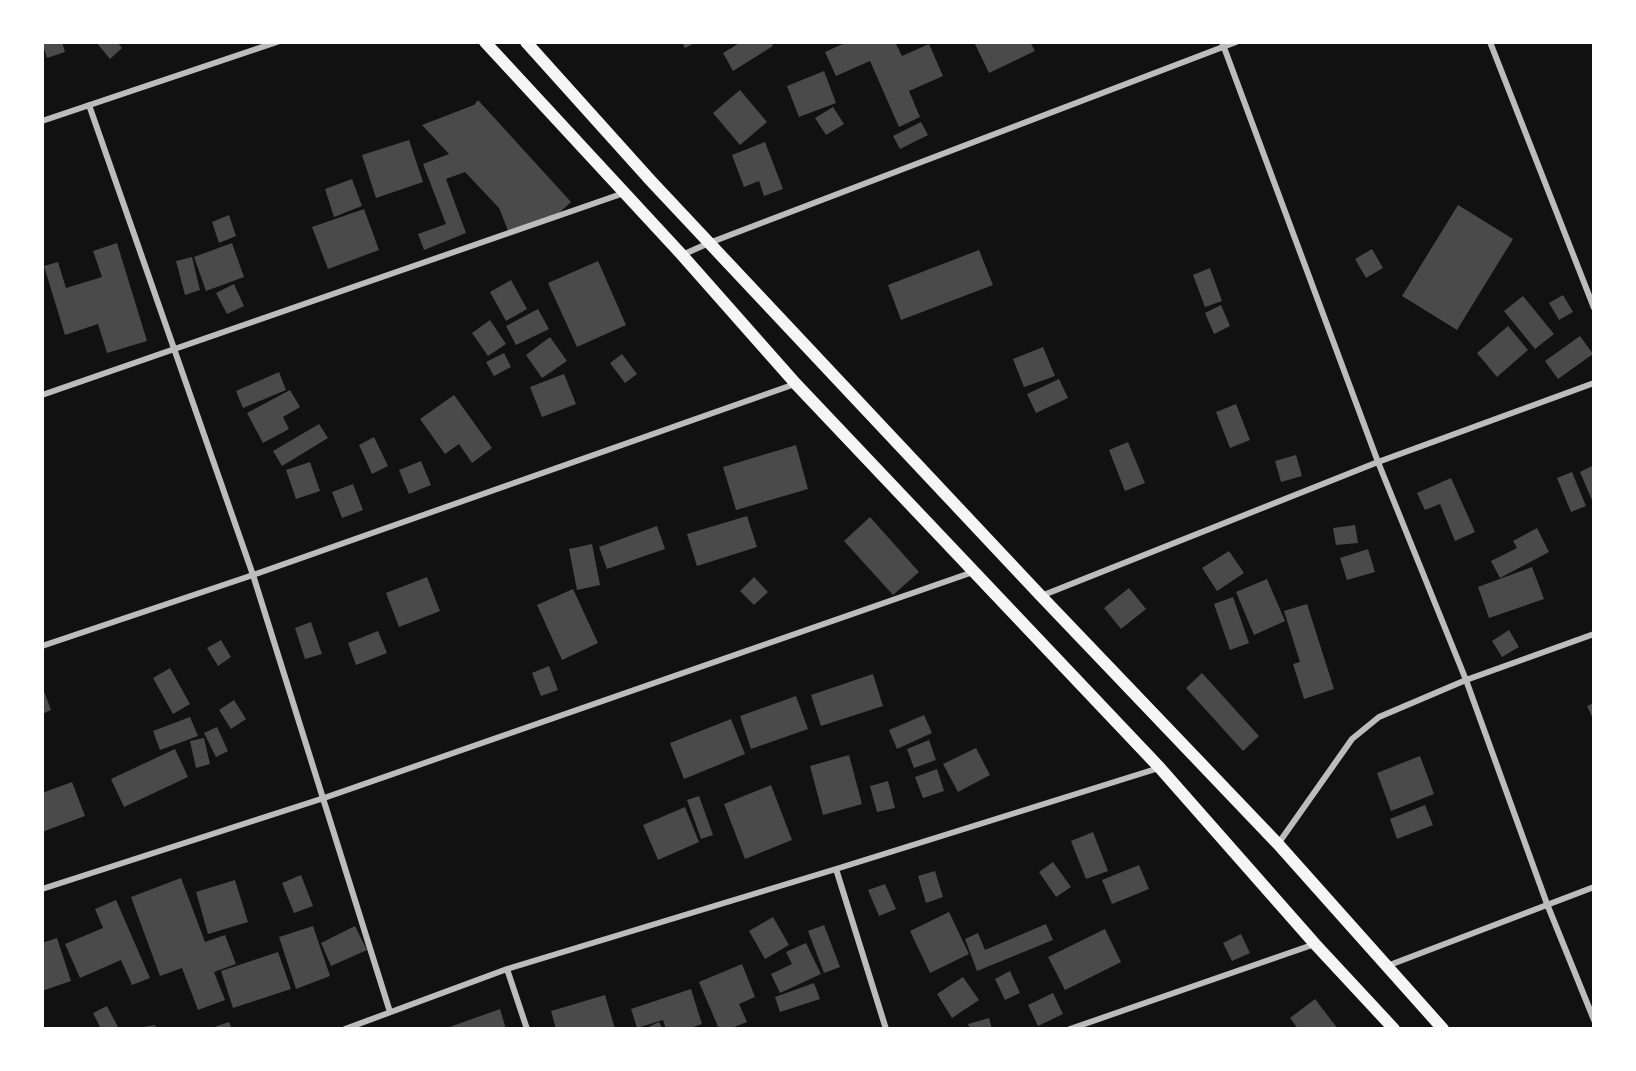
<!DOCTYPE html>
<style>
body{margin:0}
#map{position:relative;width:1636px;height:1071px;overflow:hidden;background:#111;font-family:Signika,sans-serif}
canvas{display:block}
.frame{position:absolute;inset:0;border:44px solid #fff;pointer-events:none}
</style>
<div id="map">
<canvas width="1636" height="1071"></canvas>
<div class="frame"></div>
</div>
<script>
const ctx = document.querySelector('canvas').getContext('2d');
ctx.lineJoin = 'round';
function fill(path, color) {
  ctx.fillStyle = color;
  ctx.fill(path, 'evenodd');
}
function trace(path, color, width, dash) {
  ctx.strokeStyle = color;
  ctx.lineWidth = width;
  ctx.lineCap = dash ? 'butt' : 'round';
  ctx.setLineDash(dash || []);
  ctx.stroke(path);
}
fill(new Path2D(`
 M42,42H62L65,52L47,58Z
 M96,42H117L122,48L110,59Z
 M682,42H697L685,48Z
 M741,42H771L773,46L733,71L723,53Z
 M847,42H895L902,56L929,44L943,76L909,91L920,117L899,127L870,61L836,76L825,52Z
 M974,42H1030L1035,51L989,73Z
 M824,71L836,103L799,117L787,86Z
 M740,90L767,122L740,145L713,113Z
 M478,100L571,202L559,213L509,233L499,208L465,172L446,179L466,233L424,250L418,234L446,224L423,164L449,154L422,125L474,105Z
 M833,107L844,124L826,135L815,118Z
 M921,122L928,135L900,149L893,136Z
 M409,140L423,182L376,198L362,155Z
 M765,142L783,189L764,196L759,181L744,187L732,155Z
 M352,179L362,206L334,217L325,189Z
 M1458,205L1513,239L1457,330L1402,296Z
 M364,209L379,250L328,269L312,227Z
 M229,215L236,236L219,243L212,222Z
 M117,243L147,341L107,353L98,324L65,335L44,266L58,262L66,288L102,277L93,251Z
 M232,243L244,277L206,291L194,257Z
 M1372,249L1383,268L1366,278L1355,259Z
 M979,250L993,285L901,320L888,285Z
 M192,257L200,290L185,295L176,261Z
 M598,261L626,325L577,347L548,283Z
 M1210,268L1222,301L1205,307L1193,275Z
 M511,280L527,309L506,321L490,292Z
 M234,284L244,306L227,314L216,293Z
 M1563,295L1573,312L1559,320L1549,303Z
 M1523,296L1554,334L1535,349L1504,311Z
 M1221,305L1230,326L1214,334L1205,313Z
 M538,309L549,329L516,345L506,326Z
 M490,320L506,344L488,356L472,333Z
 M1508,326L1528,350L1497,377L1477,353Z
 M1580,336L1593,354L1558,379L1545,361Z
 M550,337L567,361L542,378L526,355Z
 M1043,347L1055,376L1024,387L1013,359Z
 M504,353L511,367L494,376L486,362Z
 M622,354L637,374L625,383L610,363Z
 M279,372L286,390L243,408L236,391Z
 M564,374L576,404L542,417L530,387Z
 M1059,379L1068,398L1036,413L1027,394Z
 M290,390L300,407L283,417L289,429L263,443L247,413Z
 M454,395L492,448L472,463L459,444L445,454L420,419Z
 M1236,404L1250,440L1230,448L1216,412Z
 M319,424L328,438L282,466L273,451Z
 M374,437L388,466L372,474L359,445Z
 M1128,442L1145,483L1125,491L1109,450Z
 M796,445L808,489L736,510L723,467Z
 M1296,455L1302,476L1281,482L1275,461Z
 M421,461L431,485L409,494L399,470Z
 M310,462L320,491L296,499L286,470Z
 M1594,465V505L1580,472Z
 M1572,472L1586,506L1571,512L1557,478Z
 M1451,478L1475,532L1455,541L1440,504L1425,510L1417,493Z
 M353,484L363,510L342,518L332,492Z
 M747,516L757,547L697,566L687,534Z
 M870,517L919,572L893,595L844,541Z
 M1355,525L1358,543L1336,545L1333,528Z
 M657,526L665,549L607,569L599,547Z
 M1537,528L1549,552L1500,578L1491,561L1517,548L1513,541Z
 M592,544L600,585L577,590L569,549Z
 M1368,549L1375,572L1347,580L1340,558Z
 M1229,551L1244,573L1217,591L1202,568Z
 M1532,567L1544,599L1489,618L1478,587Z
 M427,577L440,611L399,627L386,593Z
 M754,577L768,592L754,605L740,591Z
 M1267,579L1285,621L1254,635L1236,592Z
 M1129,588L1146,609L1121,629L1104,608Z
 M573,589L598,643L562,660L537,605Z
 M1233,597L1249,643L1230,650L1214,604Z
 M1307,604L1334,689L1304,699L1293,664L1300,662L1284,611Z
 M311,622L322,654L305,659L295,628Z
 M1509,630L1519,647L1502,657L1492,641Z
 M378,631L387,653L356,665L348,643Z
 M221,640L231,657L218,666L207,648Z
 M549,666L558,690L541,696L532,673Z
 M170,668L190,704L173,714L153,678Z
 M1202,673L1259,736L1243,751L1186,688Z
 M873,674L883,706L821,726L811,695Z
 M42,686L51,710L42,714Z
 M796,696L808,729L751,749L740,716Z
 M234,700L246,719L231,729L219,710Z
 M1594,703V721L1587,706Z
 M924,715L932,733L897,749L889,730Z
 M190,717L198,736L160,750L153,731Z
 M731,719L745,754L684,779L670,743Z
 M217,727L228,751L216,757L204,733Z
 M204,738L210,764L196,768L190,741Z
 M929,740L936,760L914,768L907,749Z
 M976,748L990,775L958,792L943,764Z
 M175,749L188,777L124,807L111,779Z
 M849,755L862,804L823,815L810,766Z
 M1420,756L1434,794L1391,811L1377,773Z
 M937,769L944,791L923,798L915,777Z
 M888,781L895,808L877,812L870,786Z
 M72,782L85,816L42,832V793Z
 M771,785L792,840L745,859L724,804Z
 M699,796L713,835L701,839L687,800Z
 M1425,805L1433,825L1397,839L1390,819Z
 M685,807L699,842L658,860L643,825Z
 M1093,832L1108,871L1086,879L1071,841Z
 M1053,862L1071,887L1056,897L1039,872Z
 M1139,865L1149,889L1112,904L1102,880Z
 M935,871L943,897L926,903L918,876Z
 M301,875L313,906L294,913L282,883Z
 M181,878L205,942L225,935L236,964L214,972L225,1000L198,1010L182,968L160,976L131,897Z
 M235,880L248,922L208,934L196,892Z
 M885,884L896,909L879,916L868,890Z
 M116,900L150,978L132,985L121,960L80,978L65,944L103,928L95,909Z
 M949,912L969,954L930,973L910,931Z
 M773,917L789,945L765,959L749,931Z
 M1046,924L1053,940L977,971L965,939L978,933L985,950Z
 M824,925L840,967L824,973L808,931Z
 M313,926L330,976L296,989L279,937Z
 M355,926L367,950L331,966L321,943Z
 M1105,929L1121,962L1065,990L1048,957Z
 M1241,934L1250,953L1232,961L1223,943Z
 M57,938L71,981L42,991V943Z
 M806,943L821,974L780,993L771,974L792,964L786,952Z
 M278,952L291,989L233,1008L221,971Z
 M742,964L755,997L739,1004L747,1022L729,1029H719L699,982Z
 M1010,971L1020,993L1005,1000L995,979Z
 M963,977L979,1000L952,1018L937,994Z
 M814,983L820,999L780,1012L775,997Z
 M691,989L702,1024L687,1029H666L663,1020L637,1028L631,1009Z
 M1053,993L1063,1014L1038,1026L1028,1005Z
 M605,995L615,1029H556L551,1011Z
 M1315,999L1338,1029H1298L1290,1018Z
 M107,1006L118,1027L114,1029H101L93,1013Z
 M500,1009L506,1029H444Z
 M989,1018L992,1029H970L968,1024Z
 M229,1022L232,1029H208Z
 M659,1022L663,1029H644Z
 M155,1025L156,1029H138V1028Z`), '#4a4a4a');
trace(new Path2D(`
 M1222,42L1378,462L1466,680L1547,904L1594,1020
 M1490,42L1594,308
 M89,105L253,575L390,1012
 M42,121L277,42
 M682,255L709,243L1236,42
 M42,395L624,193
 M1041,596L1378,462L1594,383
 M42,646L253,575L795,384
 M1278,844L1352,739L1379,717L1466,680L1594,634
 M836,869L886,1029
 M42,889L324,798L973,572
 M1387,966L1594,887
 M507,969L527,1029
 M345,1029L507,969L836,869L1159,768
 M1070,1029L1315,944`), '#bcbcbc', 6);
trace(new Path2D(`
 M485,42L682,255L796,384L1160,768L1315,944L1394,1029
 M526,42L651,181L1041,596L1278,844L1443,1029`), '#f5f5f5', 12);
</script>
